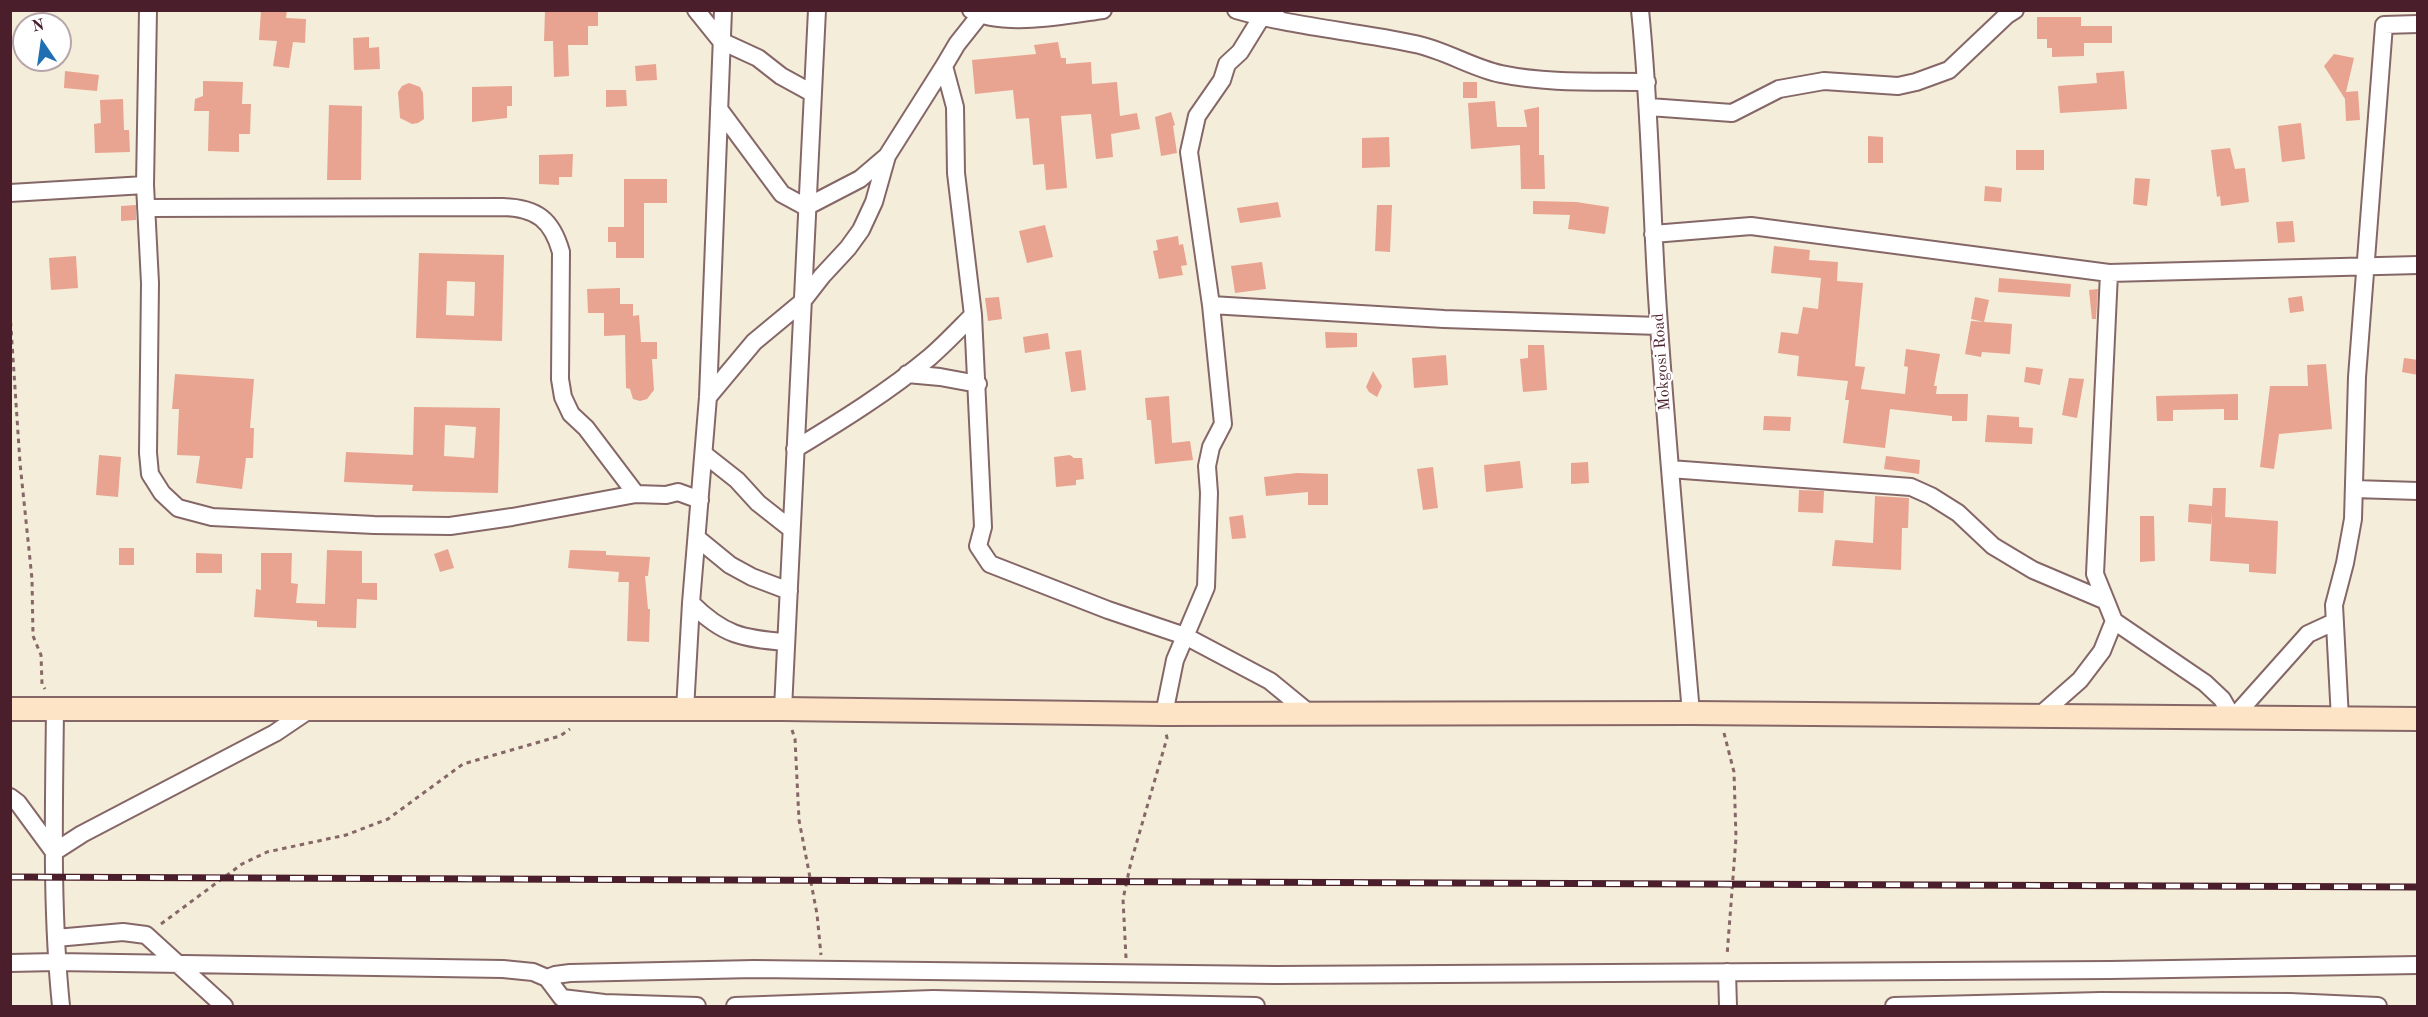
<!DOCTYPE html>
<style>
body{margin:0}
#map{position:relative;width:2428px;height:1017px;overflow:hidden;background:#f4edd9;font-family:"Old Standard TT",serif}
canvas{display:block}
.frame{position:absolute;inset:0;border:12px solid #4a1f2b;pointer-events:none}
.north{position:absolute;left:12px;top:12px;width:60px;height:60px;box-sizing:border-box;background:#fff;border:2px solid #b7a5aa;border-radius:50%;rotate:347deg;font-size:16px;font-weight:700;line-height:24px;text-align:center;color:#4a1f2b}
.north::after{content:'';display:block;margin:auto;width:21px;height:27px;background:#1f6fb2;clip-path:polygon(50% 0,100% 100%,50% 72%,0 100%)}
</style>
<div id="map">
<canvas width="2428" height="1017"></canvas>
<div class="frame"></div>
<div class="north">N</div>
</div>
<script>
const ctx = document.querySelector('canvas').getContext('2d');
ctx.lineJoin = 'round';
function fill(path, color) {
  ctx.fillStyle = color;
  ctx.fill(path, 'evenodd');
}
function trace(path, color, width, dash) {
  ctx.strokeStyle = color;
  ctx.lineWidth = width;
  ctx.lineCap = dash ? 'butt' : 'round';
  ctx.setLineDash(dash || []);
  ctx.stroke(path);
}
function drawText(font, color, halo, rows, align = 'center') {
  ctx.font = font + ' "Old Standard TT",serif';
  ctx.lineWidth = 4.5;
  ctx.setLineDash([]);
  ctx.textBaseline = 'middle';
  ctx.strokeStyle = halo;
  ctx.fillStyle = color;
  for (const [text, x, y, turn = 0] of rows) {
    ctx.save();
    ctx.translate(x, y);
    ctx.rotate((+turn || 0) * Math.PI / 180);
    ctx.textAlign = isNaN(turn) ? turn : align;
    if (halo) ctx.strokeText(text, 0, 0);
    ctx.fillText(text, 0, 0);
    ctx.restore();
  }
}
fill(new Path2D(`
 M261,10H287L286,18L306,19L305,43L293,42L289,68L273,66L277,41L259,40Z
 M545,10H598V26H588V45H568L569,76L554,77L553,41H544Z
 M2037,17H2081V26H2112V43H2084V56L2052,57V48H2047V39H2037Z
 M369,37V48L379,47L380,69L354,70L353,38Z
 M1058,42L1061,58H1066V64L1091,62L1092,84L1117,82L1120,116L1137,113L1140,129L1111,134L1113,157L1096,159L1091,114L1061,116L1067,188L1046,190L1044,164L1033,165L1029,118L1016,119L1013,90L975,94L972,60L1036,54L1034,45Z
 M2334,54L2354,58L2346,92L2358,91L2360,120L2346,121L2345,99L2324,66Z
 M656,64L657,80L636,81L635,66Z
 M65,71L99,75L97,91L64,88Z
 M2124,71L2127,109L2060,113L2058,86L2097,83L2096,73Z
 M203,81L243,82L242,104H251L250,134H239V152L208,151L209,111H194L195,99L203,96Z
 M1463,82H1477V98H1463Z
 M409,83L420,87L423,93L424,119L418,123L412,124L400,118L398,92L402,86Z
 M512,86V106H507V118L472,122V87Z
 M606,90H626L627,106L606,107Z
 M123,99L124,130H129L130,152L95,153L94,124L101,123L100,100Z
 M1495,101L1497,127H1527L1524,110L1539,107V155H1544L1545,189H1521L1520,145L1471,149L1468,103Z
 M329,105L362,106L361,180H327Z
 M1171,112L1175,125L1173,126L1177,153L1161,156L1155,117Z
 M2301,123L2305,159L2282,162L2278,126Z
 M1868,136L1883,137V163H1868Z
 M1389,137L1390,167L1362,168V138Z
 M2230,148L2235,169L2245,168L2249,202L2221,206L2220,196L2217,197L2211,150Z
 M2016,150H2044V170H2016Z
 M573,154L572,177H559V185L539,184V155Z
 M2135,178L2150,179L2147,206L2133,204Z
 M624,179H667V203H644V258H616V242H608V227H624Z
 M1985,186L2002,188L2001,202L1984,201Z
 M1533,201L1576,202L1609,207L1605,234L1568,229L1570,215L1533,214Z
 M1278,202L1281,217L1240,223L1237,208Z
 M136,205V220L121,221V206Z
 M1377,205H1392L1390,252L1375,251Z
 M2293,221L2295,242L2278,243L2276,222Z
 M1045,225L1053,257L1027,263L1019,231Z
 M1178,236L1179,245L1183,244L1187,265L1181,266L1183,275L1159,279L1153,251L1158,250L1156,240Z
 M1774,246L1810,250L1809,260L1838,262L1837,281L1863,283L1855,366L1865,367L1861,389L1905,394L1908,367L1904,366L1906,349L1940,354L1934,386H1937L1936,394H1968L1967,421H1952V416L1890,409L1885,448L1843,443L1849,400H1845L1848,381L1797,376L1799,356L1778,353L1781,332L1798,334L1803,307L1818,309L1821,278L1771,273Z
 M419,253L504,255L502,341L416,338ZM447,281L475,282L474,316L446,315Z
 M76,256L78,288L51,290L49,258Z
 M1262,262L1266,289L1235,293L1231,266Z
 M1999,278L2071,284L2070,297L1998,292Z
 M620,288V304H633V316L639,315L641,342H657V359H652L654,390L647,399L640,401L633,399L630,389L626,388L625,335L604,336V313H588L587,289Z
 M2098,289L2096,319H2092L2089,290Z
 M2302,296L2304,311L2290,313L2288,298Z
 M999,297L1002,319L988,321L985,298Z
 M1975,297L1989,300L1984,322L1971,319Z
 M1971,321L2012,324L2010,354L1982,352L1981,357L1965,354Z
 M1325,332L1357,333V347L1326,348Z
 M1048,333L1050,349L1025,353L1023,337Z
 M1528,345H1544L1547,390L1523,392L1520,359L1528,358Z
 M1081,350L1086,390L1071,392L1065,352Z
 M1446,355L1448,385L1414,388L1412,358Z
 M2404,358L2418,360V375L2402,372Z
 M2326,364L2332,429L2279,434L2274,469L2260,467L2270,386H2308L2307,365Z
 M2026,367L2043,369L2040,385L2024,382Z
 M1373,371L1382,386L1377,397L1369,392L1366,387Z
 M175,374L254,379L250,428H254L253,458H246L242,489L196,483L200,456L177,455L179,409H172Z
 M2069,378L2084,379L2077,418L2062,415Z
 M2238,394V420H2224V409L2173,410V421H2157L2156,396Z
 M1169,396L1172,443L1190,441L1193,460L1155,464L1151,420H1147L1145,398Z
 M414,407L500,408L498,493L412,491L413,485L344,482L346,452L413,455ZM445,425L476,427L474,458L444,456Z
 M1987,415L2019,417V427L2033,428L2032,444L1985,442Z
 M1764,416L1791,417L1790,431L1763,430Z
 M99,455L121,457L118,497L96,495Z
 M1070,455L1074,458H1082L1084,479L1076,480V485L1056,487L1054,457Z
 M1886,456L1920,460L1919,474L1884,469Z
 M1520,461L1523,488L1486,492L1484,465Z
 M1588,462L1589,483L1571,484V463Z
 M1433,467L1438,508L1423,510L1417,469Z
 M1297,473L1328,474V505H1308V492L1266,496L1264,477Z
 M2213,488H2226L2225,517L2278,521L2276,574L2249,572V564L2210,561L2212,511L2211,524L2188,522L2189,504L2212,506Z
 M1799,490L1824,491L1823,513L1798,512Z
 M1875,496L1909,498L1908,528H1902L1901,570L1832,566L1835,540L1873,543Z
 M1243,515L1246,538L1232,539L1229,517Z
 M2140,516H2154L2155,561L2140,562Z
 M119,548H134V565H119Z
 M448,549L454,568L440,572L434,554Z
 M327,550L362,551V583H377V600L357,599L356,628L317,627V621L254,617L256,589L261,590V553H292L291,583L298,584L296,603L325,604Z
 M570,550L606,551V555L650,557L648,576H645L648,609H650L649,642L627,641L629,582H618L619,572L568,568Z
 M196,553L222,554V573H196Z`), '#e8a490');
const street = new Path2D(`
 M148,10L145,185L150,283L148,453L150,474L162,493L178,508L212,517L374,525L450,526L512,517L636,494L666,495L678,492L700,500
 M696,10L721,41L758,58L781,76L812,93
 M971,10C1003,28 1067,15 1103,10
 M1236,10C1294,27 1356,31 1415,44C1445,50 1472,68 1501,74C1549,84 1599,81 1647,82
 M1640,10C1650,106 1651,201 1657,296C1666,435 1679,574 1691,713
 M980,15L957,44L944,66L955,107L956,173L973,315L983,527L978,546L990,564L1108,610L1185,636L1270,681L1309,713
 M1649,107L1732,113L1779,89L1824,81L1898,86L1916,82L1949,70L2007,15L2015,10
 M719,109L782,194L806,207L860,179L887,156L944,66
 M10,193L145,185
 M146,208L503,207C537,208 552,220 561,252L560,379L563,397L571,414L586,428L636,494
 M1653,234L1751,226L2109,273L2418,265
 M1211,305L1444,319L1659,326
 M907,374L940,377L978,384
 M708,397L754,342L801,303L822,276L848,248L861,230L874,202L887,156
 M795,449C841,421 888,392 930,357C945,344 959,329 973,315
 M704,454L737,480L758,503L791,529
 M1670,469L1911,487L1931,496L1958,513L1993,546L2033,570L2106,601
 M2354,489L2418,491
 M697,538L730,565L752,577L789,591
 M691,603C723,635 743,639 786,642
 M2114,621L2205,683L2222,699L2233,718L2308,634L2334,622
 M55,709C54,808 51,908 61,1006
 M783,709L817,10
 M685,710L691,603L708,397L723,10
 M1164,714L1175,660L1206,587L1209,493L1207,466L1211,447L1223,424L1211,305L1189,152L1197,116L1222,80L1227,64L1240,52L1261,18L1276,10
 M2038,717L2080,680L2102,651L2114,621L2095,574L2109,273
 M2340,719L2334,605L2345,563L2353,519L2357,377L2384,25L2418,24
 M10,797L18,803L54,852L82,834L275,733L312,708
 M56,938L123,932L146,935L224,1006
 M10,963L56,962L503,969L533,972L547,978L562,998L604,1003L697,1006
 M1727,972L1728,1006
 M547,978L555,975L570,973L754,969L1276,975L2110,970L2418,965
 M735,1006L933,999L1256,1006
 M1894,1006L2101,1001L2290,1002L2378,1006`);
const secondary = new Path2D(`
 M10,709H783L1164,714L1691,713L2418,719`);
trace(street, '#866768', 20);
trace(secondary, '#866768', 26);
trace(new Path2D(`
 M10,313L20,463L32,579L33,636L41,655L42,684L45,689
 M792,730L795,739L799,820L817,914L821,955
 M1724,733L1734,772L1736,838L1727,956
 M161,924L242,864L267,852L346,835L388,819L463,764L560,736L570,729
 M1126,958L1123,899L1131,862L1167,738L1166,733`), '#866768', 3, [4.5, 4.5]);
trace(street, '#fff', 16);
trace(secondary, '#fee4c6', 22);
const rail = new Path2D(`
 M10,877L2418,887`);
trace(rail, '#4a1f2b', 7);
trace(rail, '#fff', 4.5, [14]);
drawText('16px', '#4a1f2b', '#fff', [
 ["Mokgosi Road",1662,362,-94]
]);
</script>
